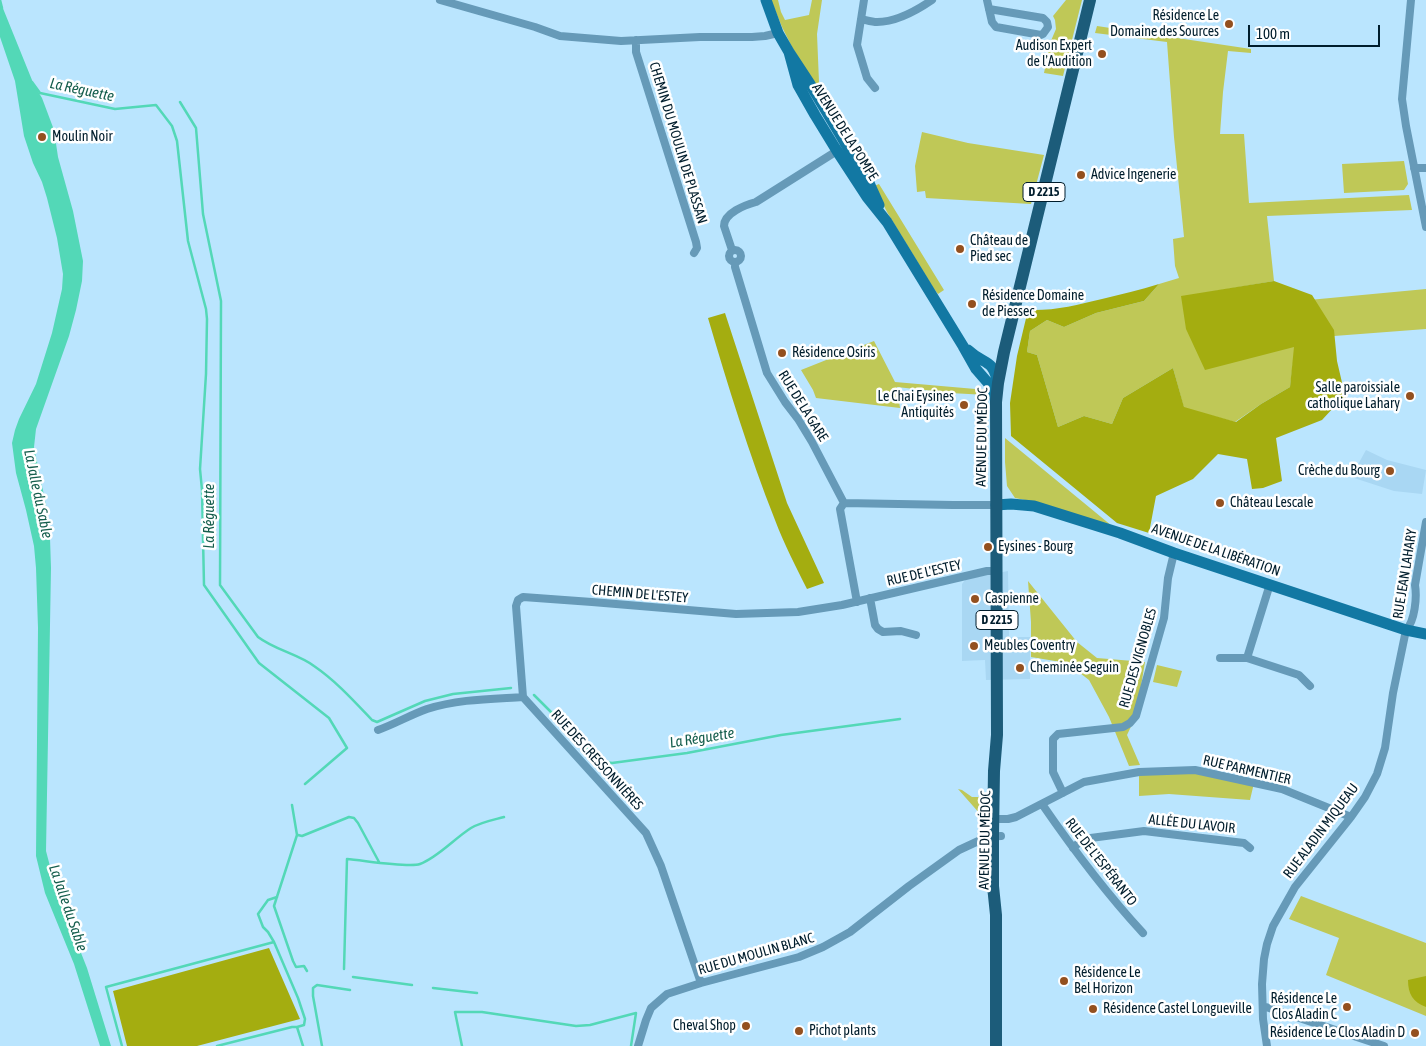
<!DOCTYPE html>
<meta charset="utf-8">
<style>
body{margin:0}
#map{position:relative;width:1426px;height:1046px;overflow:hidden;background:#bae5fe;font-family:"Asap Condensed",sans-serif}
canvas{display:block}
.scale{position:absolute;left:1248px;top:25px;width:132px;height:22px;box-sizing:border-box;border:2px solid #001d2c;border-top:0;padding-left:6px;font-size:15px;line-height:18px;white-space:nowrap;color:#001d2c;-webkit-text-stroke:4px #fff;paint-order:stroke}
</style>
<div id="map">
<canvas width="1426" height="1046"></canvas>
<div class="scale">100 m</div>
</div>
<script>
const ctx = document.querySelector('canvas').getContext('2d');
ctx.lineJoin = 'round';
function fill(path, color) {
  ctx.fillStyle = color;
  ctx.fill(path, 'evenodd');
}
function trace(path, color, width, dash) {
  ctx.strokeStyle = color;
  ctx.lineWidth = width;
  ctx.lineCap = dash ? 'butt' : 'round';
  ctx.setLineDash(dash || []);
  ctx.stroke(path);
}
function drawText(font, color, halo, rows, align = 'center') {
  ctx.font = font + ' "Asap Condensed",sans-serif';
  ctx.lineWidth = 5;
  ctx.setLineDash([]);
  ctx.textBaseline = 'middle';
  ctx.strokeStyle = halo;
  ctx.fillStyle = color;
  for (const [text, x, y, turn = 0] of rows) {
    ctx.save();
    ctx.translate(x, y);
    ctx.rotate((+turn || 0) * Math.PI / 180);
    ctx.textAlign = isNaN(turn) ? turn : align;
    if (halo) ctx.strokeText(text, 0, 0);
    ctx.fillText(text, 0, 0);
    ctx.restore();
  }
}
fill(new Path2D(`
 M1366,450L1387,460L1426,470L1422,494L1394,491L1351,477Z
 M1008,571L1009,637H1030V679L986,680L985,660L962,661V584L966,579Z`), '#a9d7f3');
fill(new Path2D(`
 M771,0H778L781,12L785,20L809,15L812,0H822L817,34L819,82L857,146L853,148L792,47L782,27Z
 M1066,0H1082L1063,76L1044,73L1050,43L1056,29L1055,20L1053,16Z
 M1097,26L1251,49V53L1228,51L1223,92L1220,134H1244L1249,203L1409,195L1412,210L1267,216L1274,281L1181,297L1277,303L1426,289V329L1334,336L1295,347L1290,387L1261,404L1235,422L1184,408L1173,368L1123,398L1112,424L1084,416L1058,427L1037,355L1027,352L1030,331L1047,320L1064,327L1096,313L1144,301L1159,284L1179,278L1175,266L1173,239L1184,237L1174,137L1167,42L1095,33Z
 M922,132L968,143L1044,155L1031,204L926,198L925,191L917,192L915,166Z
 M1404,161L1408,184L1404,190L1344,193L1342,164Z
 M879,184L944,290L938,294L934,289L887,212L874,186Z
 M874,341L895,382L987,390V395L950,393L897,387L900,408L816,398L813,390L801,370Z
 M1005,438L1112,526L1035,502L1015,498L1007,486L1005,462Z
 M1028,581L1077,642L1097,658L1145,662L1136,716L1127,735L1140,765L1129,766L1109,717L1089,680L1067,663L1031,657V622Z
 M1157,665L1182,671L1177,687L1153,682Z
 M1195,770L1254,783L1250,800L1169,794L1139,796V772Z
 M958,789L962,790L972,797H987L988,823Z
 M1301,896L1426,943V1016L1326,975L1339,938L1289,919Z`), '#bfc857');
fill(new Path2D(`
 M1274,281L1312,295L1334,330L1337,361L1347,404L1334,407L1322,420L1276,438L1282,481L1263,488L1252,489L1247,459L1218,454L1193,479L1156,496L1149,533L1117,523L1011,436L1010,403L1017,356L1028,310C1054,311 1077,305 1102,299C1121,294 1140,290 1159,284L1144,301L1096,313L1064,327L1047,320L1030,331L1027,352L1037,355L1058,427L1084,416L1112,424L1123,398L1173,368L1184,407L1236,422L1261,404L1290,387L1294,347L1205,370L1186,329L1181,296Z
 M725,313L787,503L824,583L807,589C796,567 784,544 775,520C749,454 728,386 708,318Z
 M269,948L300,1019L197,1046H127L113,991Z
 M1426,976V1007C1413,1002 1408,994 1408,980Z`), '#a4ad10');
fill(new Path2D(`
 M0,1L34,85L42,98L54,130L58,157L73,211L83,261L82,281L76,310L69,336L36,429L34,447L46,505L50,538L51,568L46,851L51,870L66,915L87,968L111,1046H100L74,964L45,893L36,856L38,628L36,568L34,546L26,510L16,473L12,443L15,430L19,419L36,384L52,333L62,289L63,274L57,238L47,198L42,182L33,163L24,136L15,81L0,37Z`), '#53d8b7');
trace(new Path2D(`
 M0,0L2,8
 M32,82L40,93L115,109L156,105L172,126L177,141L188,241L206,309L207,319L206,374L200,469L202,490L204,585L259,663L329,718L347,748L305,784
 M180,102L196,128L203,214L221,301L220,585L258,637C275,650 298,654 314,666C336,681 354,701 372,720L377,722L425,701L453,694L511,688
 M534,695L600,761L612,763L687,753L781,735L900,719
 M292,805L297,835L274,906L293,961L296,967L304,966L307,971
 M298,835L302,836L349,817L354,818L358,823L379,862
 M344,969L347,859C362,860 408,868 420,864C437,858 455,838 471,828C481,822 493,820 504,817
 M353,977L412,985
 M433,988L477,993
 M297,1027L303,1046
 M122,1046L106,987L274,942
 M217,1046L292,1027H297L304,1025L305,1019L298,998L274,942L268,932L263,927L258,914L268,900L277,897
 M322,1046L313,996V988L317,985L350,990
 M462,1046L455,1012H482L576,1026L590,1025L636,1013L631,1046`), '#53d8b7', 2.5);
trace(new Path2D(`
 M440,0L535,27L560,36L621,41L700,37H752L765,36L778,33
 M864,0L857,45L867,78L875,88
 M987,0L992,22L996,27L1041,35L1043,34L1048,27L1047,22L1043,18L989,9
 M1411,0L1402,99L1406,126L1426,227
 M861,19C866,20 872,22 877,22C896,22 916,11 932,0
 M636,40V52L696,242L697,248L694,253
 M1414,168H1426
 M729 256a6 6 0 1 1 12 0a6 6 0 1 1-12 0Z
 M732,250L724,226C724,213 745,205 756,202L840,149
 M735,262V267L767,373L785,402L798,419L812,442L844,503L953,505H996
 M844,503L840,509L857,602
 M1270,584L1247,658L1299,675L1310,686
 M870,598L875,625L878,629L883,632L901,631L916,635
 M1220,658H1247
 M523,697L516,606L518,600L523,597L592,602L736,614L798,612L842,605L987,571H997
 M378,730C395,724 410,715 427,709C458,699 491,699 523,697L646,833L661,866L701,983
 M1063,793L1053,772V739L1058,734L1123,727L1130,723L1136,716L1164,618L1168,578L1174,553
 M1042,804C1073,849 1106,893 1143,933
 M993,819H1008L1016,817L1084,782L1139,772L1195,770L1282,789L1351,817
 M1073,848L1083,839L1144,831L1244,843L1250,848
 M1263,1006L1384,1046
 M638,1046L646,1020L651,1008L667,994L701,983L799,957L823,947L850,932L909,886L959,850L987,837L1001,836
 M1267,1046L1263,1019L1262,984L1264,959L1267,944L1273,926L1295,887L1351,817L1365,797L1377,774L1385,748L1393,693L1406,630C1415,621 1417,597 1415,585L1426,522`), '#669ab8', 8);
trace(new Path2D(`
 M766,0L778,33L789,52L810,84L869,183L879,205
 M789,52L798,85L815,115L837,151L867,197L887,222L963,346L976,369L989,384L996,401
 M968,350C985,366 992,357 998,383
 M996,505L1011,504L1034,506L1120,533L1174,553L1406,630L1426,634`), '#1278a3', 11);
trace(new Path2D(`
 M996,1046V915L993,886V836L994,771L997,735L996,402L998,383L1004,352L1090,0`), '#1c5c7a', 12);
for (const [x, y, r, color] of [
 [1229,24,5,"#93501f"],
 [1102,54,5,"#93501f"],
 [42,137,5,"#93501f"],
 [1081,175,5,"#93501f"],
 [960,249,5,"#93501f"],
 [972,304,5,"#93501f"],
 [782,353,5,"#93501f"],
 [1410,396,5,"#93501f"],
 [964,405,5,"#93501f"],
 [1390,471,5,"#93501f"],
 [1220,503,5,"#93501f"],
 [988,547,5,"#93501f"],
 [975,599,5,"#93501f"],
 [974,646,5,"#93501f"],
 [1020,668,5,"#93501f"],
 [1064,981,5,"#93501f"],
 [1347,1007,5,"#93501f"],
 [1093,1009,5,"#93501f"],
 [746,1026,5,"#93501f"],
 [799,1031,5,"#93501f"],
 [1415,1033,5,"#93501f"]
]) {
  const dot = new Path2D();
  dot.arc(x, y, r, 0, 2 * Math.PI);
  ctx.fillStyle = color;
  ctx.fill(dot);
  trace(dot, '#fff', 2);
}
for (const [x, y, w] of [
 [1044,192,42],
 [997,620,42]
]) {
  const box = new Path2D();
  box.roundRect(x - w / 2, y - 9.5, w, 19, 4);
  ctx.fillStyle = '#fff';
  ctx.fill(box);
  trace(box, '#001d2c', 1);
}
drawText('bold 12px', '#001d2c', null, [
 ["D 2215",1044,192],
 ["D 2215",997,620]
]);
drawText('14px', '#001d2c', '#fff', [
 ["Résidence Le",1219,16,"right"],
 ["Domaine des Sources",1219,32,"right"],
 ["Audison Expert",1092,46,"right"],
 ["de l'Audition",1092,62,"right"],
 ["Moulin Noir",52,137],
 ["Advice Ingenerie",1091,175],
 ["Château de",970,241],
 ["Pied sec",970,257],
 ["Résidence Domaine",982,296],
 ["de Piessec",982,312],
 ["Résidence Osiris",792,353],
 ["Salle paroissiale",1400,388,"right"],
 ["catholique Lahary",1400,404,"right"],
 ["Le Chai Eysines",954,397,"right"],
 ["Antiquités",954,413,"right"],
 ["Crèche du Bourg",1380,471,"right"],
 ["Château Lescale",1230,503],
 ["Eysines - Bourg",998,547],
 ["Caspienne",985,599],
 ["Meubles Coventry",984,646],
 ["Cheminée Seguin",1030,668],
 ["Résidence Le",1074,973],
 ["Bel Horizon",1074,989],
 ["Résidence Le",1337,999,"right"],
 ["Clos Aladin C",1337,1015,"right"],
 ["Résidence Castel Longueville",1103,1009],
 ["Cheval Shop",736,1026,"right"],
 ["Pichot plants",809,1031],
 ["Résidence Le Clos Aladin D",1405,1033,"right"]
], 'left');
drawText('14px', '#001d2c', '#fff', [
 ["AVENUE DE LA POMPE",845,132,58],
 ["CHEMIN DU MOULIN DE PLASSAN",678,143,73],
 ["RUE DE LA GARE",803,406,58],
 ["AVENUE DU MÉDOC",982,437,-89],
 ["AVENUE DE LA LIBÉRATION",1216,550,19],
 ["RUE DE L'ESTEY",924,573,-13],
 ["RUE JEAN LAHARY",1405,574,-81],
 ["CHEMIN DE L'ESTEY",640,594,5],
 ["RUE DES VIGNOBLES",1138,658,-74],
 ["RUE DES CRESSONNIÈRES",597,760,48],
 ["RUE PARMENTIER",1247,770,13],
 ["ALLÉE DU LAVOIR",1192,824,6],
 ["RUE ALADIN MIQUEAU",1321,831,-53],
 ["AVENUE DU MÉDOC",985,840,-89],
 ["RUE DE L'ESPÉRANTO",1101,862,52],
 ["RUE DU MOULIN BLANC",756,954,-16]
]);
drawText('italic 15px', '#155e4d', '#fff', [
 ["La Réguette",82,90,12],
 ["La Jalle du Sable",38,494,78],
 ["La Réguette",209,516,-90],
 ["La Réguette",702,738,-9],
 ["La Jalle du Sable",68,908,71]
]);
</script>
